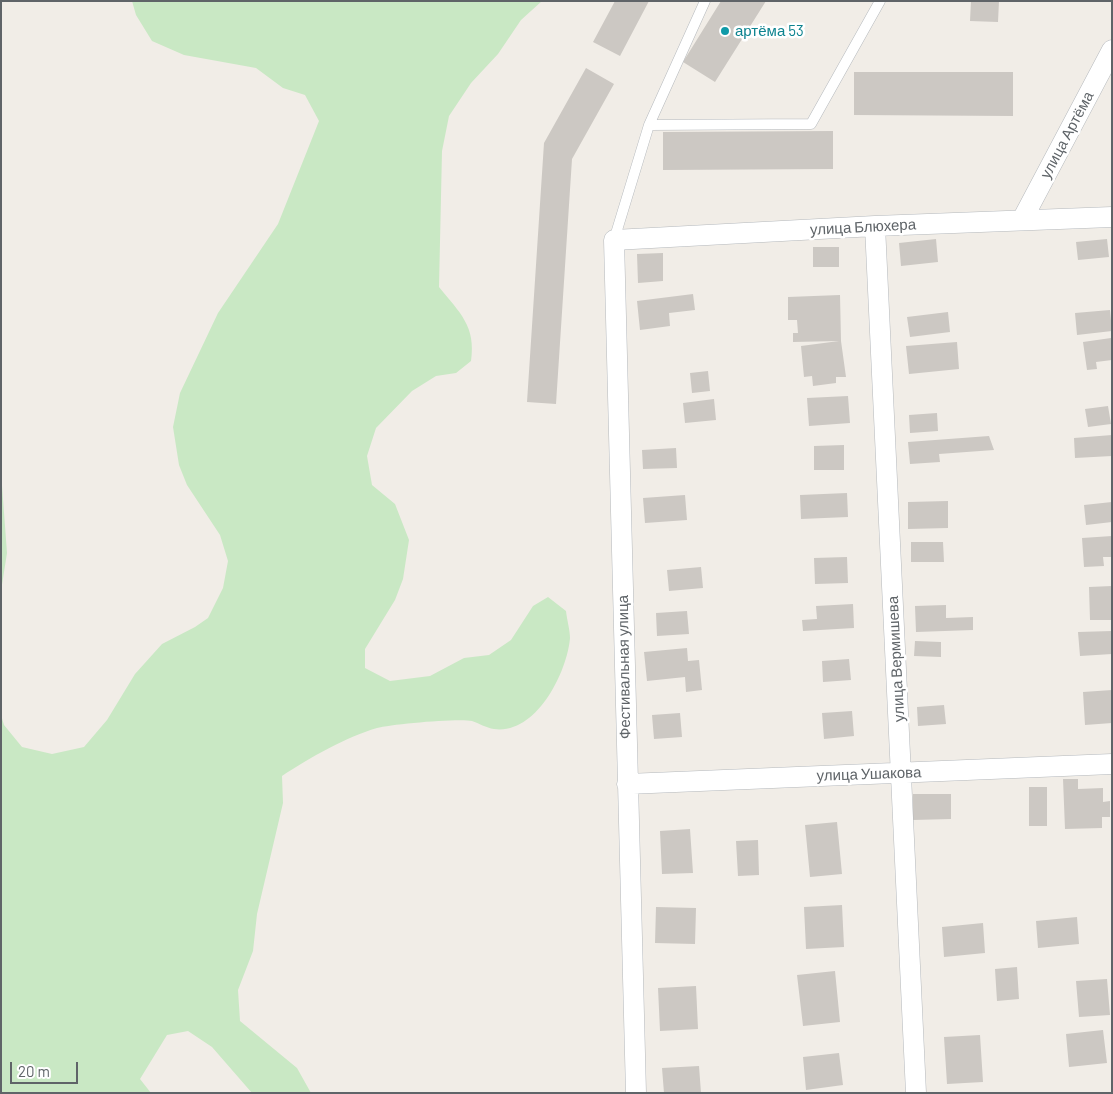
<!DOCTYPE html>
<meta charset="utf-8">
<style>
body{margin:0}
#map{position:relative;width:1113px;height:1094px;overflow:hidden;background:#f1ede7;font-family:Barlow,sans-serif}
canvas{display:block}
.frame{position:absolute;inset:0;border:2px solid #5f6468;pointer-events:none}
.scale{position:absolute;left:10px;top:1062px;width:68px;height:22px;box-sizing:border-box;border:2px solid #5f6468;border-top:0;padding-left:6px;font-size:15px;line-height:18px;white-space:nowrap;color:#5f6468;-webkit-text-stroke:4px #fff;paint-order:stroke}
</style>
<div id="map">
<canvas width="1113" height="1094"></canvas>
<div class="frame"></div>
<div class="scale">20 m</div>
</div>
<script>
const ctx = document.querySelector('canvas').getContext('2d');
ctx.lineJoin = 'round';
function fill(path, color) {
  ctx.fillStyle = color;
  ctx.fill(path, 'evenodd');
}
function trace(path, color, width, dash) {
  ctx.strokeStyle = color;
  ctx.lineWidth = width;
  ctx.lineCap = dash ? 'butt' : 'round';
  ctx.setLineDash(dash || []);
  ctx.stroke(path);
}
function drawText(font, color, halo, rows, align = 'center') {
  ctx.font = font + ' Barlow,sans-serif';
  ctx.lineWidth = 5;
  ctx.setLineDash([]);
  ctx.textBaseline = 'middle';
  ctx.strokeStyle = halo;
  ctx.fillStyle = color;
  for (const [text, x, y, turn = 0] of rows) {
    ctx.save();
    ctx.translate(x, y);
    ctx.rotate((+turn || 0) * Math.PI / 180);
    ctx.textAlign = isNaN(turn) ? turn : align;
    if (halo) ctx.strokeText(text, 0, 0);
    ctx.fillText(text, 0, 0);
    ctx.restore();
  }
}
fill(new Path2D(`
 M132,1H542L521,20L498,54L471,83L449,116L442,151L439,287C460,313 476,326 471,361L456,373L436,376L412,391L376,428L367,456L372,485L395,504L409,540L403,579L395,600L365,649V668L390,681L430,676L464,658L489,655L511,640L533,606L548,597L566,611C567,620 570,630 570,638C567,673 536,735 494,729C486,728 479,723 472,721C460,718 391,724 377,728C346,737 309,758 282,776L283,803L257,914L253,951L238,990L240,1021L297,1068L311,1093H252L212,1047L188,1031L167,1035L140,1079L151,1093H1V715L4,725L22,747L52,754L84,747L107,720L135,674L162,644L195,627L208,618L223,588L228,561L220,535L187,485L179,465L173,427L180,393L218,313L278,224L319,121L305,95L283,88L256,68L184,55L152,41L136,15Z
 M1,472L7,553L1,591Z`), '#c9e8c4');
fill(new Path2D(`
 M615,1H649L620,56L593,42Z
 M721,1H766L715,82L683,62Z
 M971,1H999L998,22L970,21Z
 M586,68L614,84L572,159L556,404L527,402L544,143Z
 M854,72H1013V116L854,115Z
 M833,131V169L663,170V132Z
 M936,239L938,262L901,266L899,243Z
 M1107,239L1109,257L1078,260L1076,242Z
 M813,247H839V267H813Z
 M663,253V281L638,283L637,254Z
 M693,294L695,310L669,313L670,326L640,330L637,301Z
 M840,295L841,341L846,377H836V383L813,386L812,376L804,377L801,346L839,341L793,342V333H798L797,320H788V297Z
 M1110,310L1112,331L1077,335L1075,313Z
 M948,312L950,332L910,337L907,317Z
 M1111,338L1112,360L1096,362L1097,369L1087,370L1083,342Z
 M957,342L959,369L909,374L906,346Z
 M708,371L710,391L692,393L690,373Z
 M848,396L850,423L809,426L807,398Z
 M714,399L716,420L685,423L683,403Z
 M1108,406L1111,424L1088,427L1085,409Z
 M937,413L938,431L910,433L909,415Z
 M1112,435V456L1075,458L1074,438Z
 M989,436L994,450L939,454L940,462L910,464L908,442Z
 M844,445V470H814V446Z
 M676,448L677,468L643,469L642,450Z
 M847,493L848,517L801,519L800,495Z
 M685,495L687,520L645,523L643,498Z
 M948,501V528L908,529V502Z
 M1112,502V522L1086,525L1084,505Z
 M1112,536V557H1103L1104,566L1084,567L1082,538Z
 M911,542H943L944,562H911Z
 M847,557L848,583L815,584L814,558Z
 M701,567L703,588L669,591L667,570Z
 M1112,586V620H1090L1089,587Z
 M853,604L854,628L803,631L802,620L817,619L816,606Z
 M946,605V618L973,617V630L916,632L915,606Z
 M687,611L689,634L657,636L656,613Z
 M1112,631V654L1080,656L1078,632Z
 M915,641L941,642V657L914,656Z
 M687,648L688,661L699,660L702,690L686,692L685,677L647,681L644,652Z
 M849,659L851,680L823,682L822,661Z
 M1112,690V723L1085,725L1083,692Z
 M944,705L946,724L918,726L917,707Z
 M852,711L854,736L824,739L822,713Z
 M680,713L682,737L654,739L652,715Z
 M1063,779H1078V789L1103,788V802L1110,801V817H1102V828L1065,829Z
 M1029,787H1047V826H1029Z
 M913,794H951V819L913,820Z
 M837,822L842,874L810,877L805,825Z
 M690,829L693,873L662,874L660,831Z
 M758,840L759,875L738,876L736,841Z
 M842,905L844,947L806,949L804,907Z
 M656,907L696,908L695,944L655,943Z
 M1077,917L1079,944L1038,948L1036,921Z
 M983,923L985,953L944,957L942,927Z
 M1017,967L1019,999L997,1001L995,969Z
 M835,971L840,1022L803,1026L797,975Z
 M1107,979L1110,1015L1079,1017L1076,981Z
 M696,986L698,1029L660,1031L658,988Z
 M1103,1030L1107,1063L1069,1067L1066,1034Z
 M980,1035L983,1082L947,1084L944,1037Z
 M839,1053L843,1085L806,1090L803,1057Z
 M699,1066L701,1093H664L662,1068Z`), '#ccc8c3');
const lane = new Path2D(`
 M649,125L811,124L880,1
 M614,240L649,125L705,1`);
const street = new Path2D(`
 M1022,220L1112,50
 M875,226L916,1093
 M627,784L1112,764
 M636,1093L614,240L875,226L1112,217`);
trace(lane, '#b4b8bc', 11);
trace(street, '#b4b8bc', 21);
trace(lane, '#fff', 10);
trace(street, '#fff', 20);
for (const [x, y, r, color] of [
 [725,31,5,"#0f9aa8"]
]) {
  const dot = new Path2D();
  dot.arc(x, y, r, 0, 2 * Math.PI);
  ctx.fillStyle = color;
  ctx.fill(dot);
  trace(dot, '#fff', 2);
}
drawText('15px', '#0d838f', '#fff', [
 ["артёма 53",735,31]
], 'left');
drawText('15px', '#5f6468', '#fff', [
 ["улица Артёма",1067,135,-62],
 ["улица Блюхера",863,227,-3],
 ["улица Вермишева",896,659,-93],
 ["Фестивальная улица",624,667,-91],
 ["улица Ушакова",869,774,-2]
]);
</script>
